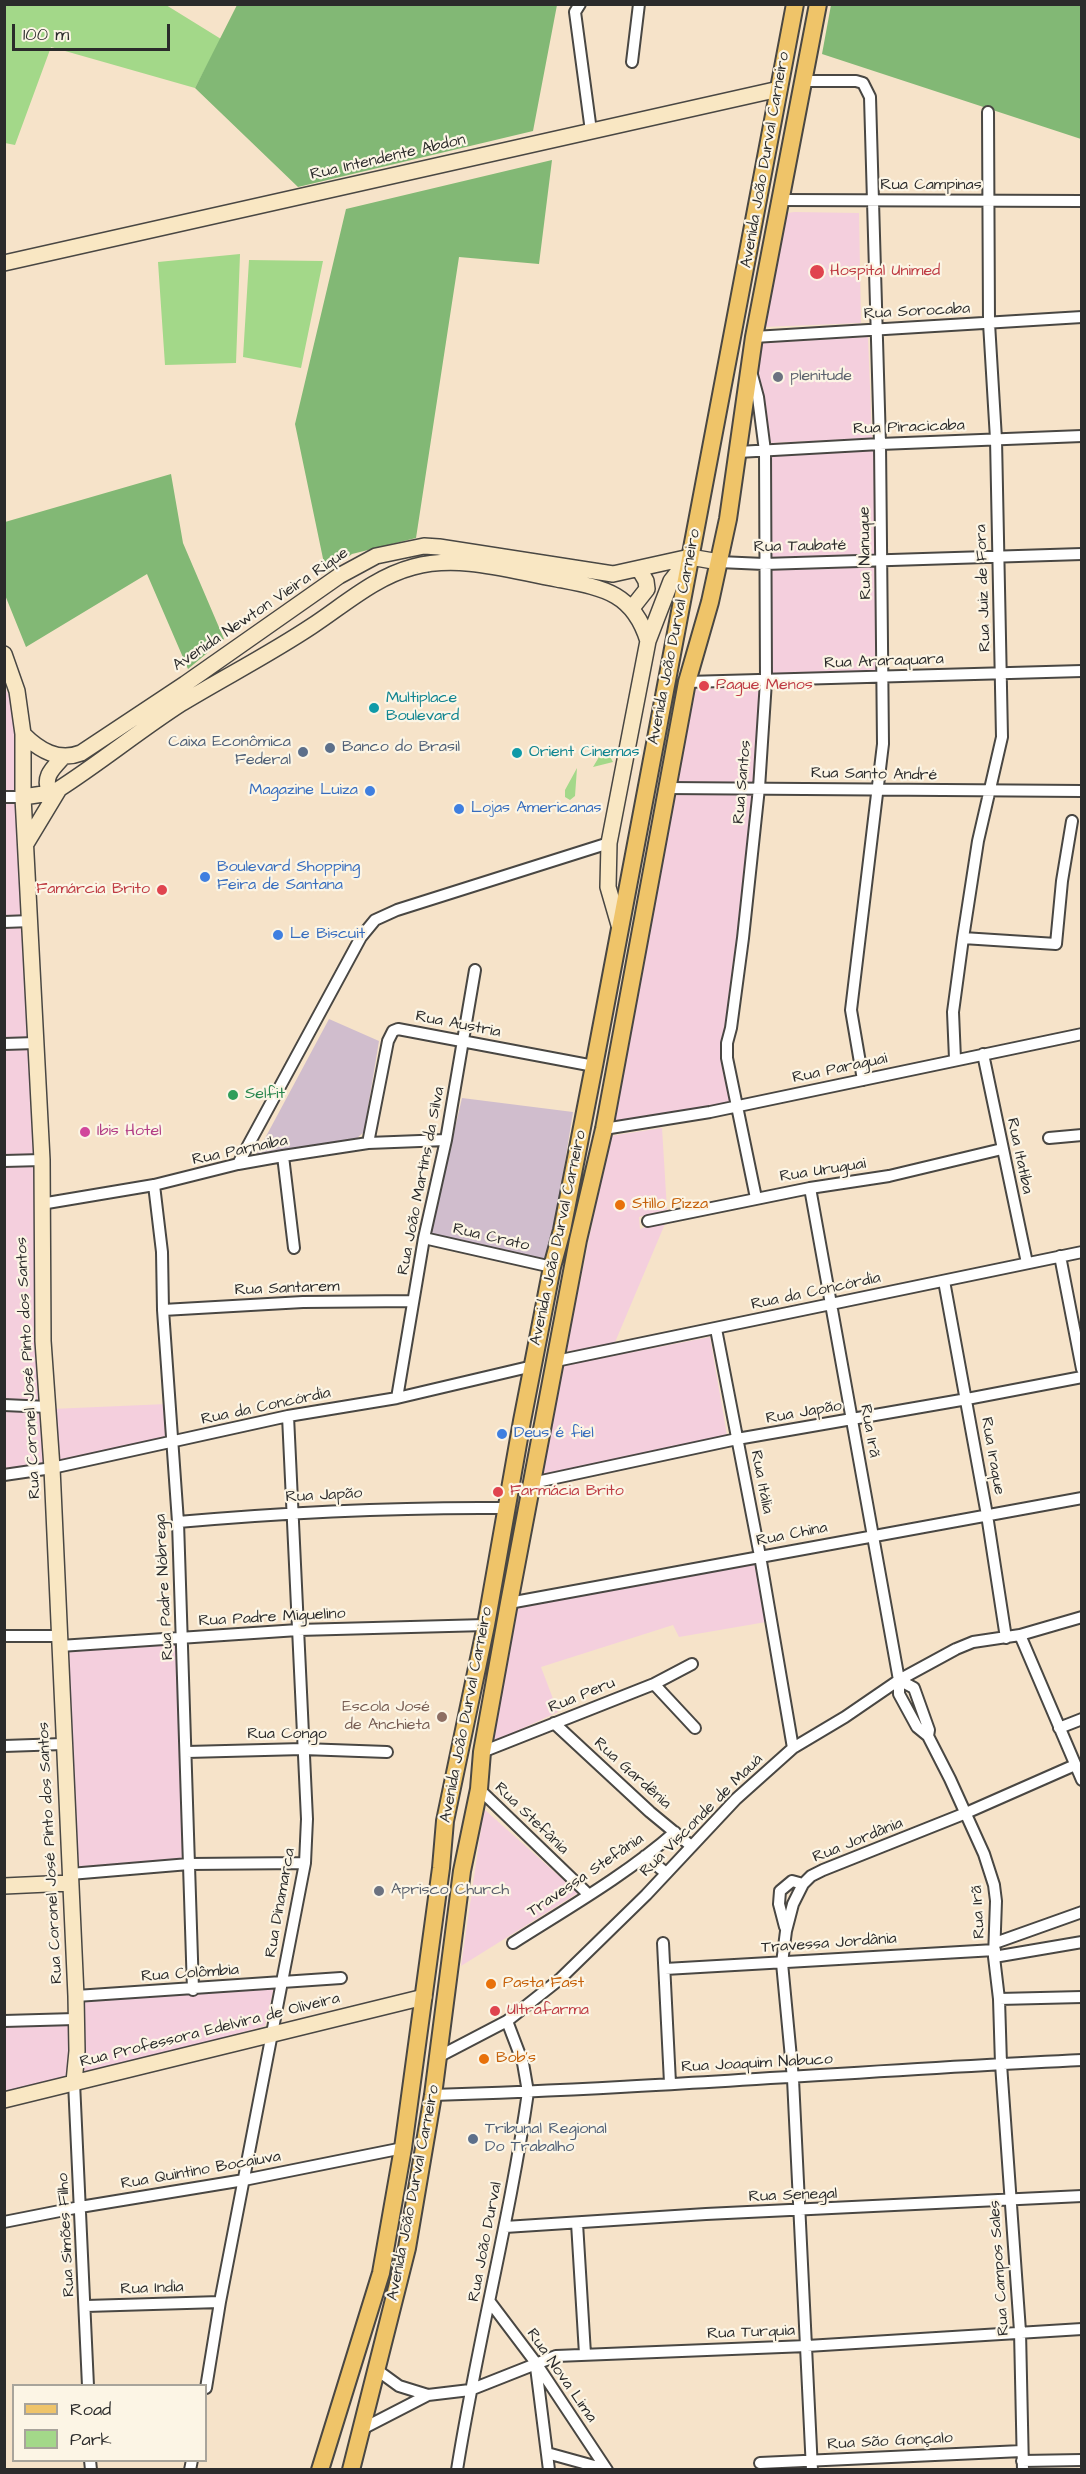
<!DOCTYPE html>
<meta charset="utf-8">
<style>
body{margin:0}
#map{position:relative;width:1086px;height:2474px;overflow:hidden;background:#f6e3c9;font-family:"Architects Daughter",sans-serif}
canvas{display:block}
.frame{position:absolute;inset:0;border:6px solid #2b2b2b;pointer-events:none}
.legend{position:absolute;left:12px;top:2384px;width:195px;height:78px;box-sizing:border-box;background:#fcf5e5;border:2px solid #a8a49b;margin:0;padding:8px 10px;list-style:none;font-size:18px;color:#2b2b2b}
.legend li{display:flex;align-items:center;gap:12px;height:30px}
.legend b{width:30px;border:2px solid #a8a49b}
.scale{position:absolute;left:12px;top:24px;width:158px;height:27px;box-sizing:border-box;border:3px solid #2b2b2b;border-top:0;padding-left:8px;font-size:18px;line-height:21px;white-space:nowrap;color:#2b2b2b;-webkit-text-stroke:4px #fcf5e5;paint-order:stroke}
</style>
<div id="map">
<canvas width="1086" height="2474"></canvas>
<div class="frame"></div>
<ul class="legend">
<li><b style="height:8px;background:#efc469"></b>Road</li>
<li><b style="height:16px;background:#a3d889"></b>Park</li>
</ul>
<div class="scale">100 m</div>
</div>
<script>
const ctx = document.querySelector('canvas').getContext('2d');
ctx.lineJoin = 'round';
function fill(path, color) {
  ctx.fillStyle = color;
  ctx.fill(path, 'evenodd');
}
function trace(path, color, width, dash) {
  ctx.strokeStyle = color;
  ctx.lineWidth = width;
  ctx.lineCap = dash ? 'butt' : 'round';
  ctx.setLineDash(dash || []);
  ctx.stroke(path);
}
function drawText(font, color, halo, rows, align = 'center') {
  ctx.font = font + ' "Architects Daughter",sans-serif';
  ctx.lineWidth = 4.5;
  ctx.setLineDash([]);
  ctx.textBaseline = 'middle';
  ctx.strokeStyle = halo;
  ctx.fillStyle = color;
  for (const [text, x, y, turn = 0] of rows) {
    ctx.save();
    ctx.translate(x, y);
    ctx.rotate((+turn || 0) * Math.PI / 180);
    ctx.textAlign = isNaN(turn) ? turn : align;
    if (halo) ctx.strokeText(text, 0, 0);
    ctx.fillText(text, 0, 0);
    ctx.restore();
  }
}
fill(new Path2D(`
 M794,212L859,213L861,323L764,327L782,220L788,213Z
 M868,337L872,438L771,443L757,369L760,343Z
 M876,447V557L770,560L768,453Z
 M874,566L881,671L769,677L770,569Z
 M4,685L18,716L20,795H5Z
 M761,686L754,782H673L691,688Z
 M670,791H755L722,1051L734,1103L607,1126Z
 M5,801H20L27,918L5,919Z
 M27,925L33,1040L5,1041L4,926Z
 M33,1045L38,1157L5,1158V1047Z
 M662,1128L667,1210L639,1217L640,1229L667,1219L613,1347L566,1351L610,1136Z
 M5,1164H37L44,1404L5,1403Z
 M710,1337L727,1435L542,1475L561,1366Z
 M167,1404L170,1439L55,1464L51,1409Z
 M5,1408L45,1409L49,1466L5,1472Z
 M758,1559L766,1622L679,1637L673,1625L541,1667L558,1712L491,1743L511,1612L526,1604Z
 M180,1643L184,1860L73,1870L62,1648Z
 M484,1809L578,1893L461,1966Z
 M274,1987L265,2026L81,2076L79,2000Z
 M5,2024H70L72,2077L5,2095Z`), '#f4cfdd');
fill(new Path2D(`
 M329,1019L379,1041L364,1132L356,1139L256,1155Z
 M462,1098L573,1112L549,1262L430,1235Z`), '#d0bdcd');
fill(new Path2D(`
 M5,4L166,5L221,39L195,88L51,47L15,145L5,143Z
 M240,254L236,363L165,365L158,262Z
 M249,260L323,261L301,368L243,357Z
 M605,747L613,762L593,767Z
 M577,768L575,796L570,800L565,797V790Z`), '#a3d889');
fill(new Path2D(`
 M237,5H557L533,131L298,187L195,88Z
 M831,5H1081V139L822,54Z
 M552,160L539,264L459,257L416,538L352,554L326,573L295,424L346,209Z
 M171,474L183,543L224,639L188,669L147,574L26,647L5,595V522Z`), '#82b875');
const street = new Path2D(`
 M580,4L575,12L591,131
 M632,62L639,4
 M804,81H856L863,83L870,97L880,444L883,744L851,1010L863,1080
 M781,200L1082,201
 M754,337L1082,317
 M751,371L758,397L765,451L766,681L759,788L743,938L731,1028L727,1043V1058L756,1198
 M738,452L880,444L1082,436
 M719,562L764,564L1082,554
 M687,682L1082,671
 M666,788L1082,791
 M4,797H23
 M4,922L31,921
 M963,938L1056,944L1062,881L1072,821
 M4,1044L36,1043
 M983,1054L1027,1263
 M955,1059L953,1012L963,938L978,841L1002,737L996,439L989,323L988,112
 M604,1129L710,1112L1082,1034
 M1049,1138L1082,1135
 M368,1143L388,1041L393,1031L398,1029L594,1066
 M283,1156L294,1248
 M4,1161L42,1160
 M238,1164L361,937L375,920L397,910L609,843
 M154,1185L162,1252L163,1310L178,1522L193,1990
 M810,1188L899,1680V1694L917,1727L928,1736L950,1779L984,1854L994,1885L996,1901L994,1957L999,1999L1001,2064L1020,2331L1023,2470
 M41,1204L154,1185L238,1164L283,1156L368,1143L446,1140
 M648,1221L810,1188L889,1176L1002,1149
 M424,1238L552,1267
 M1060,1256L1082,1369
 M944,1281L987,1515L1006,1638
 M163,1310L303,1302L413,1301
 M716,1329L760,1556L793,1748
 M556,1361L1082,1252
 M397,1398L424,1238L446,1140L475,970
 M4,1405L48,1407
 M4,1475L52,1468L288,1416L397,1398L533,1366
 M532,1483L737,1439L967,1399L1082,1377
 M178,1522C289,1512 396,1507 507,1508
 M509,1603L1082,1498
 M1020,1635L1082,1780
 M4,1636H59
 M60,1646L298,1630L486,1625
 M899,1680L914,1688L929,1730L928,1736
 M654,1684L695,1728
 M554,1723L650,1812L690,1845
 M1059,1728L1082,1719
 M4,1746L63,1744
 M187,1752L303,1749L387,1752
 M482,1752L654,1684L692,1664
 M479,1789L589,1895
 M645,1856L666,1873
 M70,1874L189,1864L305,1863
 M785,1927L779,1904L780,1891L792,1881L803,1884
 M513,1943C568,1908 626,1875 675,1832
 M663,1943L670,2083
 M995,1943L1082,1912
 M994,1957L1082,1942
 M665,1969L995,1950
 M76,1996L341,1978
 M999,1999L1082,1997
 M4,2021L75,2019
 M438,2057L507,2021L560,1979L646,1895L736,1799L793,1748L845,1717L899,1680L956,1649L973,1642L1020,1635L1082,1617
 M74,2082L88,2386
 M433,2095C650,2089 865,2070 1082,2060
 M4,2222L80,2207L244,2180L403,2148
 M577,2223L585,2354
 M505,2227L706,2214L1082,2196
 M490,2302L536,2363L607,2470
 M86,2306L220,2302
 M536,2367L549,2470
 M377,2370L399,2386L428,2395L470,2390L556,2356L807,2346L1082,2329
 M206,2388L220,2302L305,1863L307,1819L288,1416
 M362,2429L428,2395
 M547,2453L605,2469
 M90,2460L91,2470
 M1022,2461L1082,2460
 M760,2463L1022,2451
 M190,2470L192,2460
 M457,2470C477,2343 510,2219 528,2092L523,2063L507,2021
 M812,2470L793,2079L782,1963L786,1931L793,1904L803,1884L811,1876L823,1870L966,1813L1075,1765`);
const secondary = new Path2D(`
 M4,263L779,89
 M632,608L647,589L646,581L639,569
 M4,654L17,691L23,734V797L42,1160L43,1341L52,1468L76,1996L77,2051L74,2082
 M23,734C39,750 58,762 81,753L185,684L339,576L376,556L424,546L439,547L613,574L690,557L719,562
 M50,793C42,777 53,768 63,757
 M23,797L50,793L59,789C101,762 140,730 182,703C225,677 270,654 312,626C344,605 375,577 413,567C460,554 511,571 557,579C603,588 633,592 648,641
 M27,842L59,789
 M619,925L608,887L609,843L648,641L671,581L690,557
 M4,1886L70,1883
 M4,2100L424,1997`);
const primary = new Path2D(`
 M320,2470L381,2273L403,2148L441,1868L445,1821L486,1625L522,1421L552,1267L562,1230L594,1066L795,4
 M351,2470L407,2248L433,2095L462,1871L479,1789L482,1752L509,1603L578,1240L604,1129L687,682L710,602L728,519L754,337L818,4`);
trace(street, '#494743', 14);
trace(secondary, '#494743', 18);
trace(primary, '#494743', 20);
trace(street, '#fff', 10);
trace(secondary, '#f9e7c3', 15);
trace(primary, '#efc469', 16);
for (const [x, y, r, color] of [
 [817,272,8,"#e0444e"],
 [778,377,6,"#6b7280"],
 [704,686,6,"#e0444e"],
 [374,708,6,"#0f9aa8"],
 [330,748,6,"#5c6f8a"],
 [303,752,6,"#5c6f8a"],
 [517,753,6,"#0f9aa8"],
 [370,791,6,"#3f7fe0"],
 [459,809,6,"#3f7fe0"],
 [205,877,6,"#3f7fe0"],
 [162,890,6,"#e0444e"],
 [278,935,6,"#3f7fe0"],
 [233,1095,6,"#2e9e5b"],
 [85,1132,6,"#d1479c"],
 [620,1205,6,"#e8710a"],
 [502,1434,6,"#3f7fe0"],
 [498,1492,6,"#e0444e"],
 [442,1717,6,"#8d6e63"],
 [379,1891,6,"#6b7280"],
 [491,1984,6,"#e8710a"],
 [495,2011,6,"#e0444e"],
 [484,2059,6,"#e8710a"],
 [473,2139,6,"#5c6f8a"]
]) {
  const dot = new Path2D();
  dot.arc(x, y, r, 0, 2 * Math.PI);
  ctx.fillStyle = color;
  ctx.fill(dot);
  trace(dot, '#fcf5e5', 2);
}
drawText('16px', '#2b2b2b', '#fcf5e5', [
 ["Rua Intendente Abdon",388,158,-13],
 ["Avenida João Durval Carneiro",766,160,-80],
 ["Rua Campinas",931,186],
 ["Rua Sorocaba",917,312,-3],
 ["Rua Piracicaba",909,428,-2],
 ["Rua Taubaté",800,547,-1],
 ["Rua Nanuque",866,553,-91],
 ["Rua Juiz de Fora",984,588,-92],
 ["Avenida Newton Vieira Rique",261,610,-34],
 ["Avenida João Durval Carneiro",675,637,-79],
 ["Rua Araraquara",884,662,-2],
 ["Rua Santo André",874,775,1],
 ["Rua Santos",743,782,-85],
 ["Rua Austria",458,1025,11],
 ["Rua Paraguai",840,1069,-12],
 ["Rua Parnaiba",240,1151,-12],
 ["Rua Itatiba",1019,1156,78],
 ["Rua Uruguai",823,1171,-9],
 ["Rua João Martins da Silva",422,1181,-79],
 ["Rua Crato",491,1238,13],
 ["Avenida João Durval Carneiro",559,1238,-78],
 ["Rua Santarem",287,1289,-2],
 ["Rua da Concórdia",816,1292,-12],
 ["Rua Coronel José Pinto dos Santos",29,1368,-93],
 ["Rua da Concórdia",266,1407,-12],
 ["Rua Japão",804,1413,-10],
 ["Rua Irã",869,1431,80],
 ["Rua Iraque",992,1456,80],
 ["Rua Itália",761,1482,79],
 ["Rua Japão",324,1496,-3],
 ["Rua China",792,1535,-11],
 ["Rua Padre Nóbrega",165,1587,-93],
 ["Rua Padre Miguelino",272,1618,-3],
 ["Rua Peru",582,1696,-22],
 ["Avenida João Durval Carneiro",467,1715,-79],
 ["Rua Congo",287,1735],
 ["Rua Gardênia",632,1774,42],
 ["Rua Visconde de Mauá",702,1816,-45],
 ["Rua Stefânia",531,1819,44],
 ["Rua Jordânia",858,1841,-22],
 ["Rua Coronel José Pinto dos Santos",51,1853,-93],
 ["Travessa Stefânia",586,1876,-34],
 ["Rua Dinamarca",281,1903,-80],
 ["Rua Irã",979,1912,-93],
 ["Travessa Jordânia",829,1944,-4],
 ["Rua Colômbia",190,1974,-4],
 ["Rua Professora Edelvira de Oliveira",210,2031,-14],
 ["Rua Joaquim Nabuco",757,2064,-3],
 ["Rua Quintino Bocaiuva",201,2171,-10],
 ["Avenida João Durval Carneiro",414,2193,-79],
 ["Rua Senegal",793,2196,-2],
 ["Rua Simões Filho",67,2235,-93],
 ["Rua João Durval",486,2242,-79],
 ["Rua Campos Sales",1000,2268,-94],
 ["Rua India",152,2289,-2],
 ["Rua Turquia",751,2333,-2],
 ["Rua Nova Lima",561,2376,55],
 ["Rua São Gonçalo",890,2442,-3]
]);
drawText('16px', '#be3a42', '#fcf5e5', [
 ["Hospital Unimed",830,272],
 ["Pague Menos",716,686],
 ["Famárcia Brito",150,890,"right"],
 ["Farmácia Brito",510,1492],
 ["Ultrafarma",507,2011]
], 'left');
drawText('16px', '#5b616d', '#fcf5e5', [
 ["plenitude",790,377],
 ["Aprisco Church",391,1891]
], 'left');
drawText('16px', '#0d838f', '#fcf5e5', [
 ["Multiplace",386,699],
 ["Boulevard",386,717],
 ["Orient Cinemas",529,753]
], 'left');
drawText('16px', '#4e5e75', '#fcf5e5', [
 ["Caixa Econômica",291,743,"right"],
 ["Federal",291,761,"right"],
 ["Banco do Brasil",342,748],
 ["Tribunal Regional",485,2130],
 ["Do Trabalho",485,2148]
], 'left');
drawText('16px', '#366cbe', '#fcf5e5', [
 ["Magazine Luiza",358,791,"right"],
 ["Lojas Americanas",471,809],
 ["Boulevard Shopping",217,868],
 ["Feira de Santana",217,886],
 ["Le Biscuit",290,935],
 ["Deus é fiel",514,1434]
], 'left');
drawText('16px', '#27864d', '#fcf5e5', [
 ["Selfit",245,1095]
], 'left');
drawText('16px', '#b23c85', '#fcf5e5', [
 ["Ibis Hotel",97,1132]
], 'left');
drawText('16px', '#c56008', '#fcf5e5', [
 ["Stillo Pizza",632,1205],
 ["Pasta Fast",503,1984],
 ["Bob's",496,2059]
], 'left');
drawText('16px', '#785e54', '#fcf5e5', [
 ["Escola José",430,1708],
 ["de Anchieta",430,1726]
], 'right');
</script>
